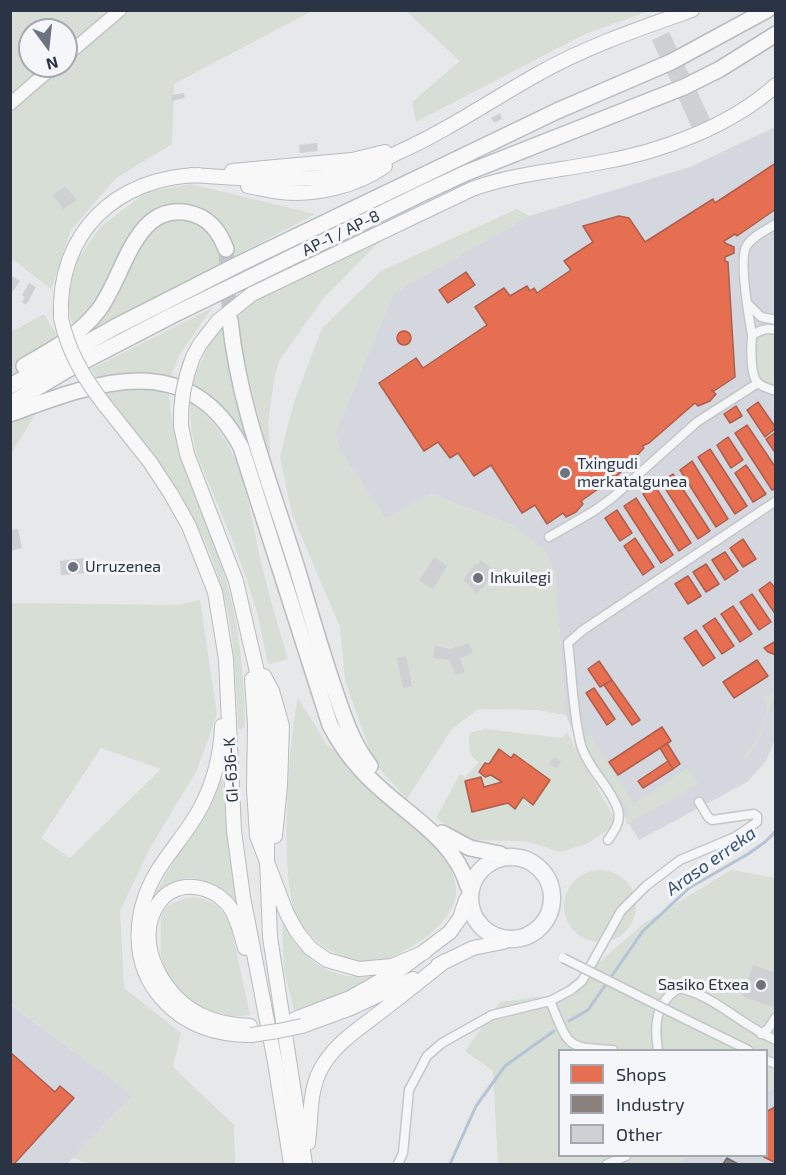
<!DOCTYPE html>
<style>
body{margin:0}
#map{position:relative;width:786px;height:1175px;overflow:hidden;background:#e6e8ea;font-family:"Exo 2",sans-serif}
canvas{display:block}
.frame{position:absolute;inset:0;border:12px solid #2b3445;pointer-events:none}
.legend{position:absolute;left:558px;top:1049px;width:210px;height:108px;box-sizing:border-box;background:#f4f6f9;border:2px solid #a4a8b1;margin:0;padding:8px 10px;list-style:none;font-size:18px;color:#2b3445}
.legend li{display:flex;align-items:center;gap:12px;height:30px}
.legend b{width:30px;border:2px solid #a4a8b1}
.north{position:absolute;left:18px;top:18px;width:60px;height:60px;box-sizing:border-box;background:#f4f6f9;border:2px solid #a4a8b1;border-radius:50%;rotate:165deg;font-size:16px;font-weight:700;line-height:24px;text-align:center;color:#2b3445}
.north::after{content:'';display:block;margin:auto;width:21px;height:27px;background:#6c737f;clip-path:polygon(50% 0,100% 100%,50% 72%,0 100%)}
</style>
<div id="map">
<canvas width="786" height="1175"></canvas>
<div class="frame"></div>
<ul class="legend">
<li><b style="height:16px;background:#e76f51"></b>Shops</li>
<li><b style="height:16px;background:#8a817c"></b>Industry</li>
<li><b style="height:16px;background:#ced0d3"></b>Other</li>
</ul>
<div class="north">N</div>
</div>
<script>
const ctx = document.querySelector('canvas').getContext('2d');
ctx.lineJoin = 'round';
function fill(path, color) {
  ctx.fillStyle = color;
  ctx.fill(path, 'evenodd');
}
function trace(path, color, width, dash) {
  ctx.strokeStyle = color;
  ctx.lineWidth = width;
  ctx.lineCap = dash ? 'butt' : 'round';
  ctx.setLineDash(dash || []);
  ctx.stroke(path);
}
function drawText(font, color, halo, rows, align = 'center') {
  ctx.font = font + ' "Exo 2",sans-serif';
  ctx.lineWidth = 6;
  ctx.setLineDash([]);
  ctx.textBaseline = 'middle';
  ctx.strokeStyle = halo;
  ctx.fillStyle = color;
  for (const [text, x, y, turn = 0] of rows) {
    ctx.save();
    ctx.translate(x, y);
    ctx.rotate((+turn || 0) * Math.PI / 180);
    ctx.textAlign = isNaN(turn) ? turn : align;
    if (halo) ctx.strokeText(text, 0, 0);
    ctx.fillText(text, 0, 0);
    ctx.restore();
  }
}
fill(new Path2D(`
 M775,127L776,737L766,761L747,782L639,840L573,732L566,715L555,572L516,527L431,494L386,519L340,451L335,433L394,293L529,216L690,167Z
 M10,1004L133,1095L67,1164H11Z
 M775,1087V1164H682L684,1156H766L767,1093Z`), '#d4d7dd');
fill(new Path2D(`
 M10,11H312L174,84L172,144L116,178L71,230L51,289L11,258ZM30,30H66V66H30Z
 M406,11H649L585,34L416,122L412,102L460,61Z
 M191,184L315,214L77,339L68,308L71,269L101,226L147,192Z
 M517,209L529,216L394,293L335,433L340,451L386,519L430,494L516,527L544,549L555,572L566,715L536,710L478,709L451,730L407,799L374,763L345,680L340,627L292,514L280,457L294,402L322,328L381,271Z
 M402,227L377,244L322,300L279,361L274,380L268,423L270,449L269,459L242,349L238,311L245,304Z
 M212,308L180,354L170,378C142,375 127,373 99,380L91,369Z
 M44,314L60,340L36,413L11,454V332Z
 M224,324L251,450L236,426L216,403L193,388V381L209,344Z
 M774,333L775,335V386L767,385L758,374L757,343L759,338L766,334Z
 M137,389L160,390L169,393C172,457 206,514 224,573C240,624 244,676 245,728L238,729C236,683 235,637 223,592C202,515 153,452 104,392Z
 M190,403C245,439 249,512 263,570C270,600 279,629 288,659L268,664L258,616L247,580L232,539L196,453L191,427Z
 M200,600L217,714L197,770L150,848L120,911L124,988L181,1033L173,1067L234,1125L235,1164H90L73,1158L132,1095L11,1004V603L178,605ZM101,748L161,769L70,858L41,838Z
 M775,689V694L761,735L747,759L743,756C753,749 769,720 767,707C766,704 764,701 763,697L767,695L771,697Z
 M298,698L327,745L334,750L351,772L446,857C450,867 456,880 456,892C455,912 435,932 419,942C408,948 396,957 383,960C352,968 317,948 300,923C277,889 289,740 298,698Z
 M485,729L562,738L567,732L614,818L611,828L586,844L560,852L526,841L468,840L436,818L460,774L465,777L479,762C468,756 468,744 470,733Z
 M586,735L592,736L602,756L634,803L686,769L691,771L698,784L626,825V807L590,755L584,738Z
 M222,775L236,901C202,874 181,866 150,903L171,866L204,816Z
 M731,870L775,878V1087L767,1093L766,1050H560V1156H684L682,1164H498L493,1071L465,1051L500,1002L553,995L602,960L643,924Z
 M564 906a36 36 0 1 1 72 0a36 36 0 1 1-72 0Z
 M194,897C213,899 224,910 231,927L250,1015C239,1016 228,1017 217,1014C194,1006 168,984 162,960C160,953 161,945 161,937C161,929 159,917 164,910C171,901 184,899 194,897Z
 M282,922C296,949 318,972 349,976C359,977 369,976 378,977L333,998L294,1010L284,970Z`), '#d6ded6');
const shops = new Path2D(`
 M776,163V209L737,236L735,234L724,241L725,243L734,247V253L725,257V261L728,262L735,377L714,391L711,390L716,394L710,401L698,406L695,403L649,443L642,446L644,448L618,475L581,501L583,504L576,512L566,517L563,513L547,524L535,505L522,513L491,465L474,476L458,453L450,458L438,442L424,451L379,383L416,358L423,368L487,325L475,307L504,288L510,296L527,286L530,291L534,288L537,293L571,270L564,261L593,242L583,226L619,216L629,218L645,242L713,199L715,203Z
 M466,272L475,285L448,303L439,290Z
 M397 338a7 7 0 1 1 14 0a7 7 0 1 1-14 0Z
 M758,402L776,428L765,437L747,410Z
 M736,406L742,416L730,423L724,414Z
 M747,425L776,468V488L772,490L735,433Z
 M776,432V454L766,439Z
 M728,437L743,460L731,468L717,445Z
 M710,449L747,506L735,514L698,457Z
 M692,461L728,519L716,527L680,470Z
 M746,465L766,494L753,502L735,473Z
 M673,474L710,531L698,539L661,482Z
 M655,486L691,543L679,551L643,494Z
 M636,498L673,555L661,563L624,506Z
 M617,510L632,533L620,541L605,518Z
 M635,538L654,567L643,575L624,546Z
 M743,539L756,559L743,567L730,548Z
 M725,552L738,571L725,580L712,560Z
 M706,564L719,584L706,592L693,572Z
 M688,576L701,596L688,604L675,584Z
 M770,582L776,589V615L759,590Z
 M752,594L771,622L759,630L740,602Z
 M733,606L752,634L740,642L721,614Z
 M715,618L734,646L722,654L703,626Z
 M696,630L715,658L703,666L684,638Z
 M776,641V655L768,652L764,648Z
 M757,660L768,676L734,698L723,682Z
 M599,661L612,680L600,687L588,669Z
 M612,680L640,720L632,725L604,685Z
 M594,688L615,719L607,725L586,693Z
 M662,727L671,741L618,775L609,762Z
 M667,743L680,764L673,769L660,748Z
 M499,749L511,758L514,754L550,780L533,805L523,797L515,809L508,803L472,812L465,781L481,777L484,787L502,782L491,775L485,777L479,772L485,763L489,764Z
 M668,761L673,769L643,788L638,781Z
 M10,1052L55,1092L60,1086L74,1098L14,1164H10Z
 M775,1107H776V1163L762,1156H766V1112Z`);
fill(shops, '#e76f51');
trace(shops, '#af5d4d', 1.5);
const industry = new Path2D(`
 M727,1158L738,1164H723Z`);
fill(industry, '#8a817c');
trace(industry, '#6e6a6c', 1.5);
trace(new Path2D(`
 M569,1021L588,1010L643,931L689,888L748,854L765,842L776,831
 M450,1164L476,1106L505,1066L554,1031`), '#b4c4d5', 3);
fill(new Path2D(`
 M669,32L710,119L692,128L652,40Z
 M184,93L185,98L172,101L171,95Z
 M500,113L502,119L494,123L491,118Z
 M317,143L318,151L300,153L299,145Z
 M65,186L77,200L63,209L53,195Z
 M10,275L20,281L10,296Z
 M29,283L36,287L26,305L22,302L25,297L22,295Z
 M18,529L22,548L10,551V530Z
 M434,557L447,566L433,589L419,581Z
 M84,558L85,573L61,575L60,561Z
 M481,560L495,573L477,593L463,580L475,564L477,565Z
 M469,643L473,653L460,658L465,672L456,675L451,663L448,660L433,658L435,646L450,649Z
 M406,656L412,686L403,688L397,658Z
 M554,757L561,762L557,768L549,765Z
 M753,965L776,973V1001L773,1007L742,996Z`), '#ced0d3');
trace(new Path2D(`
 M226,249L230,320`), '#c1c4c9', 15, [15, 8]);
const minor = new Path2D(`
 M748,304L761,317L776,320
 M776,330C766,327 759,331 752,335C751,346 750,376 758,383C762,387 770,389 776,391
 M752,335C749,318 739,261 746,247C751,237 766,230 776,224
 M549,537L594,511L612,498L697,422L758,383
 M608,840C615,830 621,822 618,810C611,787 588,769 581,745C573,715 572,675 568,643L583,630L776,501
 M466 898a45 45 0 1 1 90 0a45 45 0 1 1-90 0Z
 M474 898a37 37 0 1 1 74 0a37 37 0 1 1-74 0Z
 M550,1001C569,1044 563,1048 613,1050
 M687,1020L748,1050
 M761,1034L768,1029L776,1017
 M658,1050C654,1025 655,1003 679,988C714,995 742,1026 776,1040
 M766,1060L776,1064
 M398,1164L403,1153L409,1090L427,1056L442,1043L492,1015L550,1001L571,990L582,981L621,911L646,886L680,860L735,837L757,822V816L754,814L712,820L708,817L699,802
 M607,1164L626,1156`);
const secondary = new Path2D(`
 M66,56L120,10
 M10,104L54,66`);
const trunk = new Path2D(`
 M232,171L352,160L385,152
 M191,175C243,178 295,184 346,173C364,169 380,161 397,153C446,131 490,101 536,75C585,47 638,29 692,10
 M248,186C259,188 270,191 281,192C315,196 357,186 385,166
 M61,318C57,233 116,177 199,175
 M193,357L200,344L218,321L252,294L472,189C514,174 554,171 597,163C658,153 730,127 776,85
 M104,404L150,462L171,494L189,526L215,592L226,659L234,831L243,897L275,1062L291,1164
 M181,426L187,454L236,581L264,702L268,725L267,860L270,937L305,1164
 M264,676L272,691L282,726L280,786L275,836
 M252,679L255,724L254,788L257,836L287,914L297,932L310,948L327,960L359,969L392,966L425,952
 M222,726C221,753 214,781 202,805C190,829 172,848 158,870C133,911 129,964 164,1001C187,1026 218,1035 251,1035
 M245,948C241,934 238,918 229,906C211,884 176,878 158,904C132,942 164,998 201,1015C216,1023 233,1025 250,1026
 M438,965L473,948L503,942
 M295,1019L350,998L401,969L450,932L460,918L466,900
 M302,1026L351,1008L413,979
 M308,1143C311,1120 309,1097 318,1075C330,1046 360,1028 383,1010C404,994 425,977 445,961`);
const motorway = new Path2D(`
 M230,320C239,409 273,490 299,575C310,612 321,650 334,688C343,715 352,743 370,766
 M24,366C50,351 78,336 97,312C124,280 133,201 189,213C209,217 219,231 226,249
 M10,386L115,327L241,263L557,111L671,62L767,10
 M10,404L65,371L171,316L423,193L466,173L684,87L720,69L776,34
 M10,414C94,383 188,346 241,447L330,725C343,750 361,772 382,790C414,819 455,842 468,886
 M442,833L470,848L500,854`);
trace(minor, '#c4c6c8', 11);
trace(secondary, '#c4c6c8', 15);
trace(trunk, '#b8bbbf', 16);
trace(motorway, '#b8bbbf', 18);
trace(minor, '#f5f6f7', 8);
trace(secondary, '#f8f8f8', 12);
trace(trunk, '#f8f8f8', 14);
trace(motorway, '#f8f8f8', 15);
const minorBridge = new Path2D(`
 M563,958L687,1020`);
const trunkBridge = new Path2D(`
 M61,318C68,351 83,377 104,404
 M181,426C180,402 184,380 193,357
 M251,1035L278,1031L302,1026`);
trace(minorBridge, '#c4c6c8', 11, []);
trace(trunkBridge, '#b8bbbf', 16, []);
trace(minorBridge, '#f5f6f7', 8);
trace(trunkBridge, '#f8f8f8', 14);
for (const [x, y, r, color] of [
 [565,473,6,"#6c737f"],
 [73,567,6,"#6c737f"],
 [478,578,6,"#6c737f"],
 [761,985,6,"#6c737f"]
]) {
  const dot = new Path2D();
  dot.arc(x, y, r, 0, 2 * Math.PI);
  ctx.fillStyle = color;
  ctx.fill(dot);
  trace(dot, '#f4f6f9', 2);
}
drawText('16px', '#2b3445', '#f4f6f9', [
 ["AP-1 / AP-8",341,233,-26],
 ["GI-636-K",231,770,-93]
]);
drawText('16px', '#2b3445', '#f4f6f9', [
 ["Txingudi",577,464],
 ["merkatalgunea",577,482],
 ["Urruzenea",85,567],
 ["Inkuilegi",490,578],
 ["Sasiko Etxea",749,985,"right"]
], 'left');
drawText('italic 18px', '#34527a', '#f4f6f9', [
 ["Araso erreka",711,861,-35]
]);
</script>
